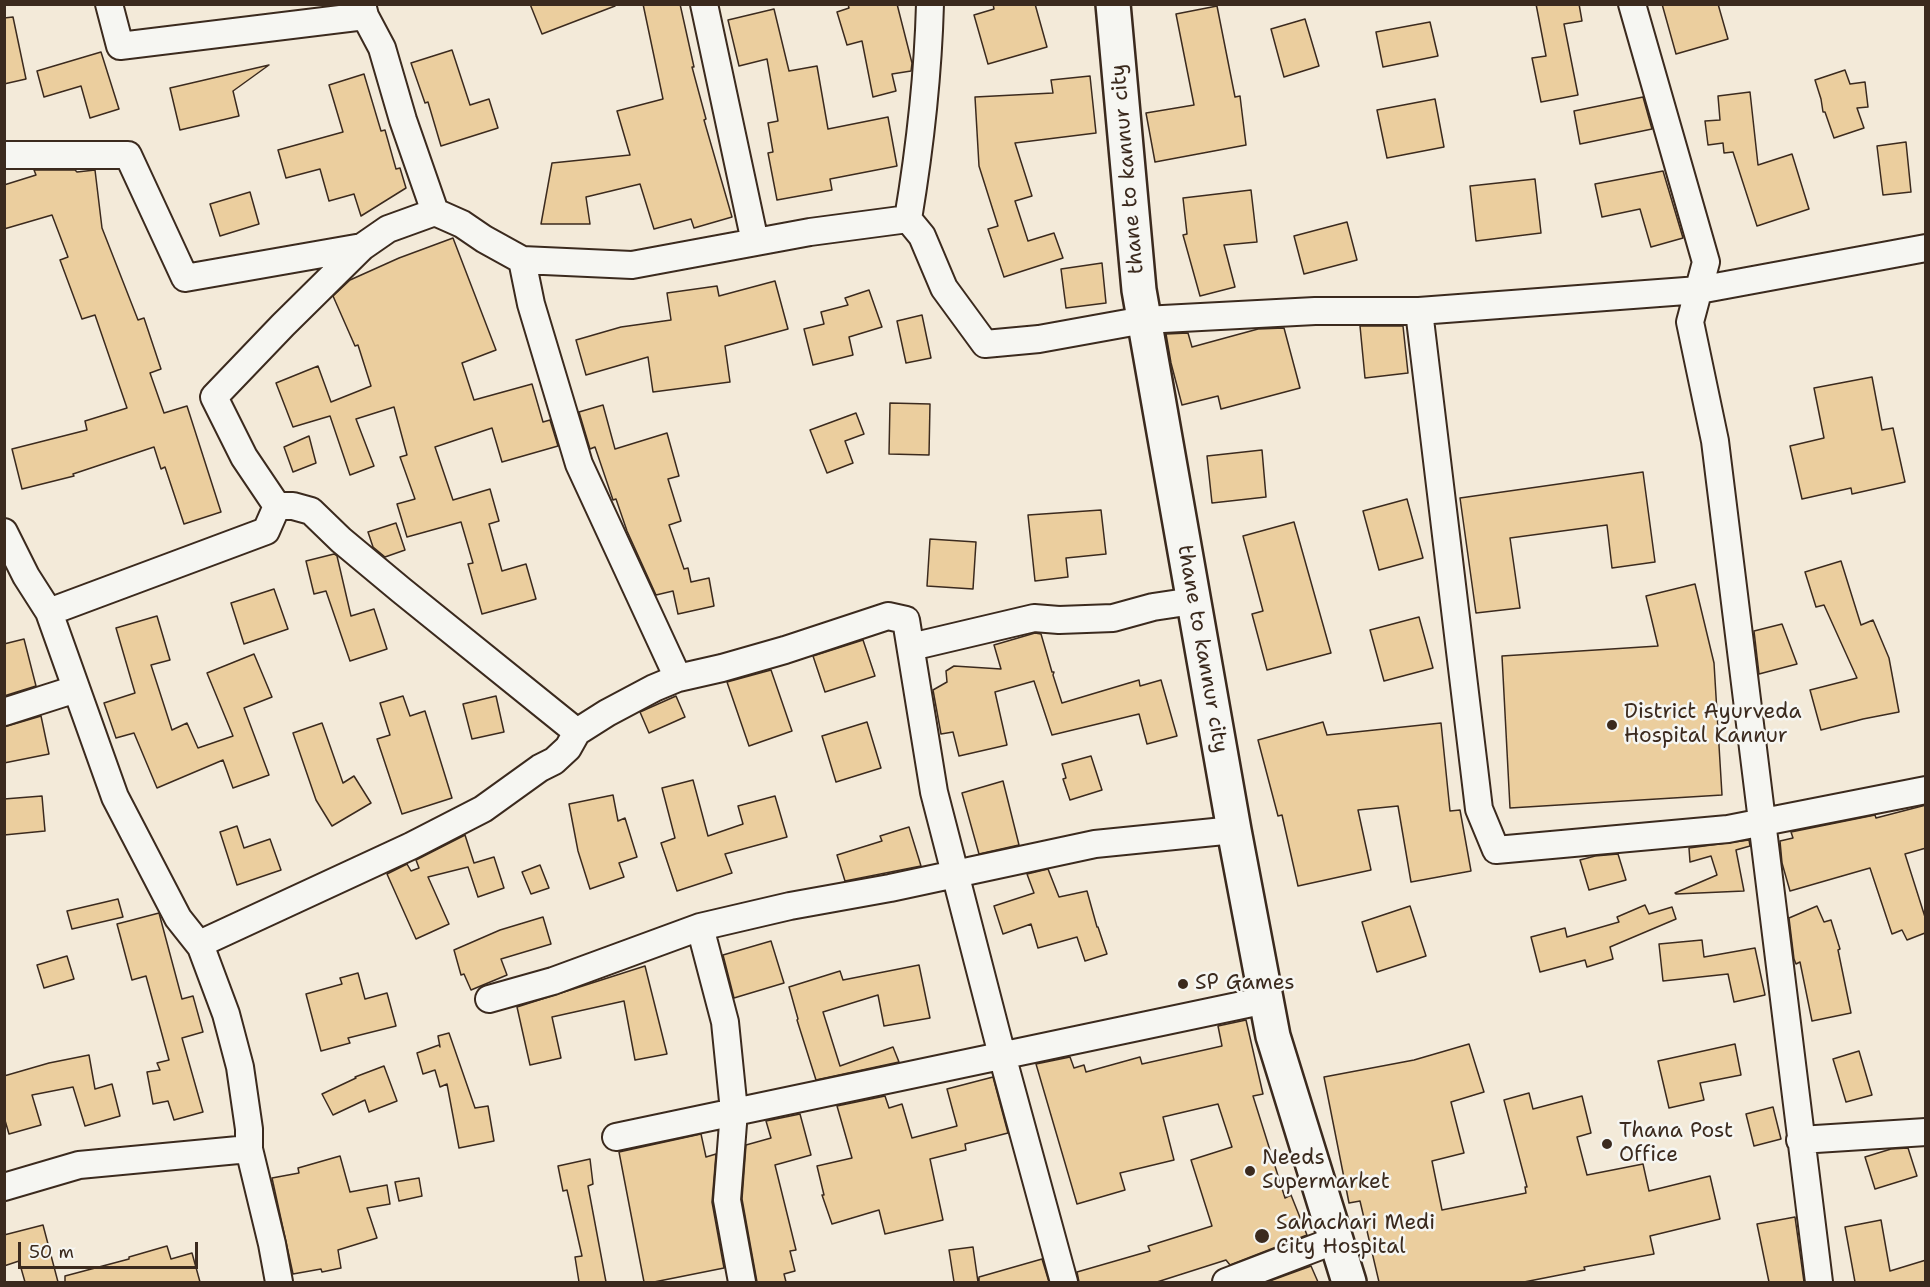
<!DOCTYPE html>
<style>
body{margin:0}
#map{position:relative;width:1930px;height:1287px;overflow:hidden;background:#f3ead9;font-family:"Shantell Sans",sans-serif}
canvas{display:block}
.frame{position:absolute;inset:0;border:6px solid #3b2a1e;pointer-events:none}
.scale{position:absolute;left:18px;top:1242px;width:180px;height:27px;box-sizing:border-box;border:3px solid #3b2a1e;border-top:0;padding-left:8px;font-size:18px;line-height:21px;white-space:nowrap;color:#3b2a1e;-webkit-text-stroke:4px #f6f6f2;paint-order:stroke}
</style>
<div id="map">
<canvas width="1930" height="1287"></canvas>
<div class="frame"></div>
<div class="scale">50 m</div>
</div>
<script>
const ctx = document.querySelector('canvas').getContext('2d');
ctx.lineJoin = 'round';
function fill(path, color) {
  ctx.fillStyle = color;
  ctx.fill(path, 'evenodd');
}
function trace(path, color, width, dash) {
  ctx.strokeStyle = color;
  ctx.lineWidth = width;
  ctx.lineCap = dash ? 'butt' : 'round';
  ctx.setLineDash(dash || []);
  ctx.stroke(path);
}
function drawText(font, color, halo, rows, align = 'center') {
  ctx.font = font + ' "Shantell Sans",sans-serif';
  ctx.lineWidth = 5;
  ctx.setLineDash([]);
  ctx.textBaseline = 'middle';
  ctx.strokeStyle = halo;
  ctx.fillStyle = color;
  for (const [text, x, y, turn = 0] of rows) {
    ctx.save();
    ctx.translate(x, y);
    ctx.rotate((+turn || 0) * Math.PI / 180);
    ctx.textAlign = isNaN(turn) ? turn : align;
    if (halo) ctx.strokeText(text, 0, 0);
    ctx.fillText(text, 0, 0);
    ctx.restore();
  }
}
const building = new Path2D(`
 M530,4H614L615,6L542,34Z
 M643,4H680L694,67H692L706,119L704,120L732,217L694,228L691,219L654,229L640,184L586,197L590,224H541L552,163L630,155L617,111L663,99Z
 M848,4H897L912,63L911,71L892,74L896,91L873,97L862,41L847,45L837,12L849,8Z
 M993,4H1035L1047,47L988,64L974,15L994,9Z
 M1536,4H1579L1582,21L1564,24L1578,95L1541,102L1532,58L1546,56Z
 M1662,4H1718L1728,39L1676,54Z
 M1217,6L1235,97L1240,96L1246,145L1155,162L1146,113L1194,105L1176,14Z
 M774,9L789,71L817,66L828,129L888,117L897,166L830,179L832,190L777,200L768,153L773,152L768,123L778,121L767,59L739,66L728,20Z
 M13,17L26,79L4,84V18Z
 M1305,19L1319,66L1284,77L1271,29Z
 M1430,22L1438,56L1383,67L1376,32Z
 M452,50L470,105L489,99L498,128L441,146L428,102L425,103L411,63Z
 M101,52L119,109L90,118L81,86L44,97L37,71Z
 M269,65L233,91L239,116L180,130L170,88Z
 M1845,70L1850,84L1865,82L1868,107L1857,108L1864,128L1834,138L1825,112H1823L1821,99L1815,80Z
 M364,74L381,131L385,130L396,169L400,168L406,188L361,216L354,194L329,201L320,169L286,178L278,150L343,132L329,85Z
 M1090,76L1096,133L1015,143L1032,196L1015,201L1028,241L1054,233L1063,258L1004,277L988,229L998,226L979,166L975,97L1053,93L1051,80Z
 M1750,92L1758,165L1792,154L1809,209L1757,226L1733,152L1724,153L1723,143L1708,145L1705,121L1720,120L1718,96Z
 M1643,97L1652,129L1580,144L1574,111Z
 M1435,99L1444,147L1387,158L1377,110Z
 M1906,142L1911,192L1883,195L1877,146Z
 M34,170H75L77,172L95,170L102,228L138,320L144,318L161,369L150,373L164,413L187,406L221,512L184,524L165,467L161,469L154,447L73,474L74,476L22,489L12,449L87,430L85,421L127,408L95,315L82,319L60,260L68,257L52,215L4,229V185L36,175Z
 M1663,171L1683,238L1651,247L1640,209L1602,217L1595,184Z
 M1535,179L1541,233L1476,241L1470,186Z
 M1251,190L1257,242L1224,245L1235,287L1200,296L1183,235L1187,234L1183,198Z
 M250,192L259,224L220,236L210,204Z
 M1347,222L1357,260L1304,274L1294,236Z
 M453,238L496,350L462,363L474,400L532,384L543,422L550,420L558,446L502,462L492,428L435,447L453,500L490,489L499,521L489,524L502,571L526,564L536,599L482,614L468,564L473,563L461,522L407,537L397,504L415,499L400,457L407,455L394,407L356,419L374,466L350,475L330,416L293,427L276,383L318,366L331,402L371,386L358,345L355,346L333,296L350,280L399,258Z
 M1102,263L1106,303L1066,308L1061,269Z
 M775,281L788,329L725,346L730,382L653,392L648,357L586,375L576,340L621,327L671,320L667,293L717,286L719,296Z
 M869,290L882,327L849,337L853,355L813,365L804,329L824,324L821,312L848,305L845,298Z
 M922,315L931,358L906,363L897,321Z
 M1360,326H1403L1408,373L1365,378Z
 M1284,328L1300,388L1221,409L1218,396L1182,405L1171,363L1166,334L1188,333L1192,347L1258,329Z
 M1872,377L1882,430L1893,428L1905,482L1852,494L1851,488L1802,499L1790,446L1824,438L1814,388Z
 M890,403L930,404L929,455L889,454Z
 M603,405L615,449L667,433L679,476L668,479L681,521L669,525L684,569L688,568L691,582L709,578L714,606L678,614L673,591L656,595L627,531L616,499L613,500L595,447L590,449L579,412Z
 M856,413L864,434L845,441L853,463L827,473L810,430Z
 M309,436L316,463L293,472L284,447Z
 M1262,450L1266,497L1212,503L1207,456Z
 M1643,472L1655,562L1612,568L1607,525L1510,538L1520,608L1476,613L1460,498Z
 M1407,499L1423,558L1379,570L1363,511Z
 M1101,510L1106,554L1066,558L1068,577L1035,581L1028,515Z
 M1294,522L1331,653L1267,670L1252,614L1263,611L1243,536Z
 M396,523L405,550L385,557L373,547L368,532Z
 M930,539L976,542L973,589L927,586Z
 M334,554L337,556L351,616L374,609L387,649L350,661L326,591L314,594L306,561Z
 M1841,561L1861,625L1873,620L1889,658L1899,712L1863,719L1821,730L1810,690L1857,678L1824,605L1816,607L1805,572Z
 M1695,584L1714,663L1722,795L1510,808L1502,656L1658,646L1646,596Z
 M274,589L288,629L244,644L231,603Z
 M157,616L170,660L151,665L172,730L187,723L198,748L233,736L207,673L254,654L272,697L244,708L269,775L233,788L223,760L157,788L134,733L116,738L104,703L135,693L116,628Z
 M1419,617L1433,668L1384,681L1370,630Z
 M1782,624L1797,664L1759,674L1754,631Z
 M1035,633L1041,634L1052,672H1054L1053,675L1062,703L1139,680L1140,686L1161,680L1177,736L1147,744L1139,714L1052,735L1034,681L995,692L1007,745L959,756L953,732L941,734L933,690L947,682L946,671L954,666L1001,669L994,645Z
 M24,639L36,686L4,696V644Z
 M863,640L875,676L825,692L813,656Z
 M771,670L792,731L749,746L727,682Z
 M403,696L410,716L425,711L452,798L402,814L377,739L390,735L380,703Z
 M496,696L504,732L472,739L463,704Z
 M676,696L685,717L649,733L640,712Z
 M41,716L49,754L4,763V727Z
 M867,722L881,768L836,782L822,736Z
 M1323,722L1327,735L1441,723L1450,811L1460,810L1471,871L1411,882L1398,806L1358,810L1371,870L1298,886L1282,815L1278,816L1258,740Z
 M322,723L343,783L354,776L371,803L332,826L316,800L293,733Z
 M1091,756L1102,790L1070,800L1063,779L1066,778L1062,764Z
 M693,780L708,836L743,824L738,806L775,796L787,837L725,854L732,873L677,891L661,843L675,838L662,788Z
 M1003,781L1019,845L979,854L962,793Z
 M613,795L618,821L625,818L637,857L619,863L624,877L590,889L578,851L569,804Z
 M42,796L45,831L4,835V799Z
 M1926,805V848L1905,854L1925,917V933L1907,940L1902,930L1892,934L1870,868L1790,891L1782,863L1780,841L1793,838L1791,832L1875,815L1876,818Z
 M237,826L244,848L270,839L281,870L237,885L220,832Z
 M909,827L921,866L845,881L837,855L882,841L880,836Z
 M465,835L474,863L494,857L504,888L478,897L468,867L428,877L449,924L416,939L387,874L407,864L411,871L419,868L416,860Z
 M1749,840L1750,846L1736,850L1744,891L1676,894L1675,893L1717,875L1711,856L1690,862L1689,848Z
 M1618,854L1626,880L1589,890L1580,860L1595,856Z
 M540,865L549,888L531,894L522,872Z
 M1048,869L1059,897L1087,891L1097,927H1098L1107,954L1085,961L1077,937L1038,948L1031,924L1003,934L994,906L1034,893L1027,874Z
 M118,899L123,917L72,929L67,911Z
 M1645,905L1649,914L1672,907L1676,919L1610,947L1613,959L1587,967L1585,960L1540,972L1531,937L1565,928L1567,937L1619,922L1617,917Z
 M1410,906L1426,956L1377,972L1362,922Z
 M1817,906L1824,922L1831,920L1840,949L1838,950L1851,1013L1812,1021L1800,962L1796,964L1794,959L1789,918Z
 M159,913L182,999L193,996L203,1032L182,1038L203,1112L174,1120L168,1101L153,1104L147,1072L160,1070L157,1063L169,1060L146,976L132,980L117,924Z
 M543,917L551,944L501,959L507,975L471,990L464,974L461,975L454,950L500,930Z
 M1702,940L1704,957L1755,948L1765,995L1734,1002L1728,974L1663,981L1659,944Z
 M771,941L784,983L734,998L723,955Z
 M67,956L74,979L44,988L37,965Z
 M919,965L930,1018L884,1026L878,995L823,1012L840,1066L893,1047L899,1062L816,1080L797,1020L798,1019L789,987L840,971L843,980Z
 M645,966L667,1054L635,1060L624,1001L552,1017L561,1058L530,1065L517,1007Z
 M358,973L365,999L387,993L396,1026L348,1038L350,1043L321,1051L306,994L342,984L340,978Z
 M1246,1020L1263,1094L1253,1096L1285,1198L1291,1195L1307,1235L1230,1265L1226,1260L1157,1282H1079L1077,1272L1150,1251L1148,1246L1212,1226L1191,1160L1232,1147L1218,1104L1163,1117L1174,1160L1120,1173L1125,1190L1077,1204L1036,1064L1070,1057L1074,1068L1084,1065L1086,1072L1140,1057L1142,1064L1222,1046L1218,1026Z
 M449,1033L475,1108L488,1106L494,1141L459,1148L447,1084L440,1087L435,1070L423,1074L417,1053L439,1045L440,1047L438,1036Z
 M1469,1044L1484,1092L1451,1102L1464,1153L1432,1161L1442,1210L1526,1193L1525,1187H1527L1504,1100L1529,1093L1533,1109L1582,1096L1591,1133L1577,1137L1587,1175L1643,1164L1649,1191L1710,1176L1720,1219L1650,1236L1654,1254L1584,1267L1585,1270L1524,1282H1379L1360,1201L1349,1203L1324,1077L1414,1060Z
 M1735,1044L1741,1075L1700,1083L1704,1100L1669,1108L1658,1061Z
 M1859,1051L1872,1095L1846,1102L1833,1059Z
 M89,1055L95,1089L112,1084L120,1116L85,1126L73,1087L32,1095L41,1125L9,1134L4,1117V1076L49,1063Z
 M384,1066L397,1101L369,1112L365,1100L333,1115L322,1094L356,1078L355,1077Z
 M993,1077L1008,1133L965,1144L966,1150L930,1159L943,1220L885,1234L879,1210L832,1224L822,1195H824L817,1166L852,1158L837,1106L885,1096L889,1108L902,1104L912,1138L957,1126L947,1089Z
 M1773,1107L1781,1139L1754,1146L1746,1114Z
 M800,1114L811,1155L775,1165L796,1250L790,1251L795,1271L784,1274L786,1282H757L742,1199L746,1145L771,1138L766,1121Z
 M701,1134L706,1157L716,1154L712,1202L724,1268L654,1282H644L619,1152Z
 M1908,1148L1917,1176L1875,1189L1865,1157L1891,1149Z
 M340,1156L350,1192L387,1185L390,1204L367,1208L377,1238L338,1250L341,1268L322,1272L321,1269L293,1274L272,1178L299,1173L298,1168Z
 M590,1159L593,1184L588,1186L606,1282H579L575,1257L582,1256L567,1190L563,1191L558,1166Z
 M419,1178L422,1196L399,1201L395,1182Z
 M1795,1217L1804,1282H1769L1757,1224Z
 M1881,1220L1890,1271L1926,1260V1282H1855L1845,1227Z
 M43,1225L58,1282H25L19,1261L4,1266V1235Z
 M167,1246L171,1259L192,1253L200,1282H65V1276L129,1259V1257Z
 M973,1247L978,1282H954L949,1250Z
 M1042,1259L1049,1282H979V1277Z
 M1311,1266L1318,1282H1267Z`);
fill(building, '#ebce9e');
trace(building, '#3b2a1e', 1.5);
const street = new Path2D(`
 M109,4L120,46L365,16L362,4
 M704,4L755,242
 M1632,4L1706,262L1690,322L1715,441L1819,1282
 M365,16L382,48L403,120L435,212
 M4,155H128L185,278L362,247
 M908,219C920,147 928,77 930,4
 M522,260L531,304L579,464L678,678
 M1419,311L1479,809L1496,850L1728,829L1926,790
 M277,506H293L311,511L341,540L401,590L577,732
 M4,532L26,576L49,612L115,797L178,918L201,947
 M49,612L266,531L277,506L244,457L214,397L283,325L362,247L388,229L435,212L462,224L484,239L522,260L632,265L810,232L908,219L922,236L944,288L985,344L1039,339L1144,320L1315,311H1419L1699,290L1926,248
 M911,647L1034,618L1059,620L1113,618L1153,607L1193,601
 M4,712L76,689
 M700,927L725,1022L734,1111L727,1200L742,1282
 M489,999L553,981L700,927L790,906L890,888L1095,844L1234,830
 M616,1137L1266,1000
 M1800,1140L1926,1132
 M4,1187L79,1165L249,1149
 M279,1282L272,1244L249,1149V1129L240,1067L226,1014L201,947L208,940L411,846L483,809L540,768L554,761L568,748L577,732L607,713L654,688L678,678L722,668L785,650L888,616L906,620L934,792L1002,1055L1064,1282
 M1226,1282L1336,1240`);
const secondary = new Path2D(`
 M1113,4L1139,290L1234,830L1273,1036L1349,1282`);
trace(street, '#3b2a1e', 30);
trace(secondary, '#3b2a1e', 38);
trace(street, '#f6f6f2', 26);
trace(secondary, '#f6f6f2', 33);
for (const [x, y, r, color] of [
 [1612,725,6,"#3b2a1e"],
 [1183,984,6,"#3b2a1e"],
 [1607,1144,6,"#3b2a1e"],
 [1250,1171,6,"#3b2a1e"],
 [1262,1236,8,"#3b2a1e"]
]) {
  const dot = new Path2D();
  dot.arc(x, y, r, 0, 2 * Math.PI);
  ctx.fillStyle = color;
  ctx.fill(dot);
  trace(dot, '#f6f6f2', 2);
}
drawText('21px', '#3b2a1e', '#f6f6f2', [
 ["thane to kannur city",1128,169,-95],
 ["thane to kannur city",1202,649,80]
]);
drawText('21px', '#3b2a1e', '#f6f6f2', [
 ["District Ayurveda",1624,713],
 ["Hospital Kannur",1624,737],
 ["SP Games",1195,984],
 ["Thana Post",1619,1132],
 ["Office",1619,1156],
 ["Needs",1262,1159],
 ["Supermarket",1262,1183],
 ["Sahachari Medi",1276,1224],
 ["City Hospital",1276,1248]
], 'left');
</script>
